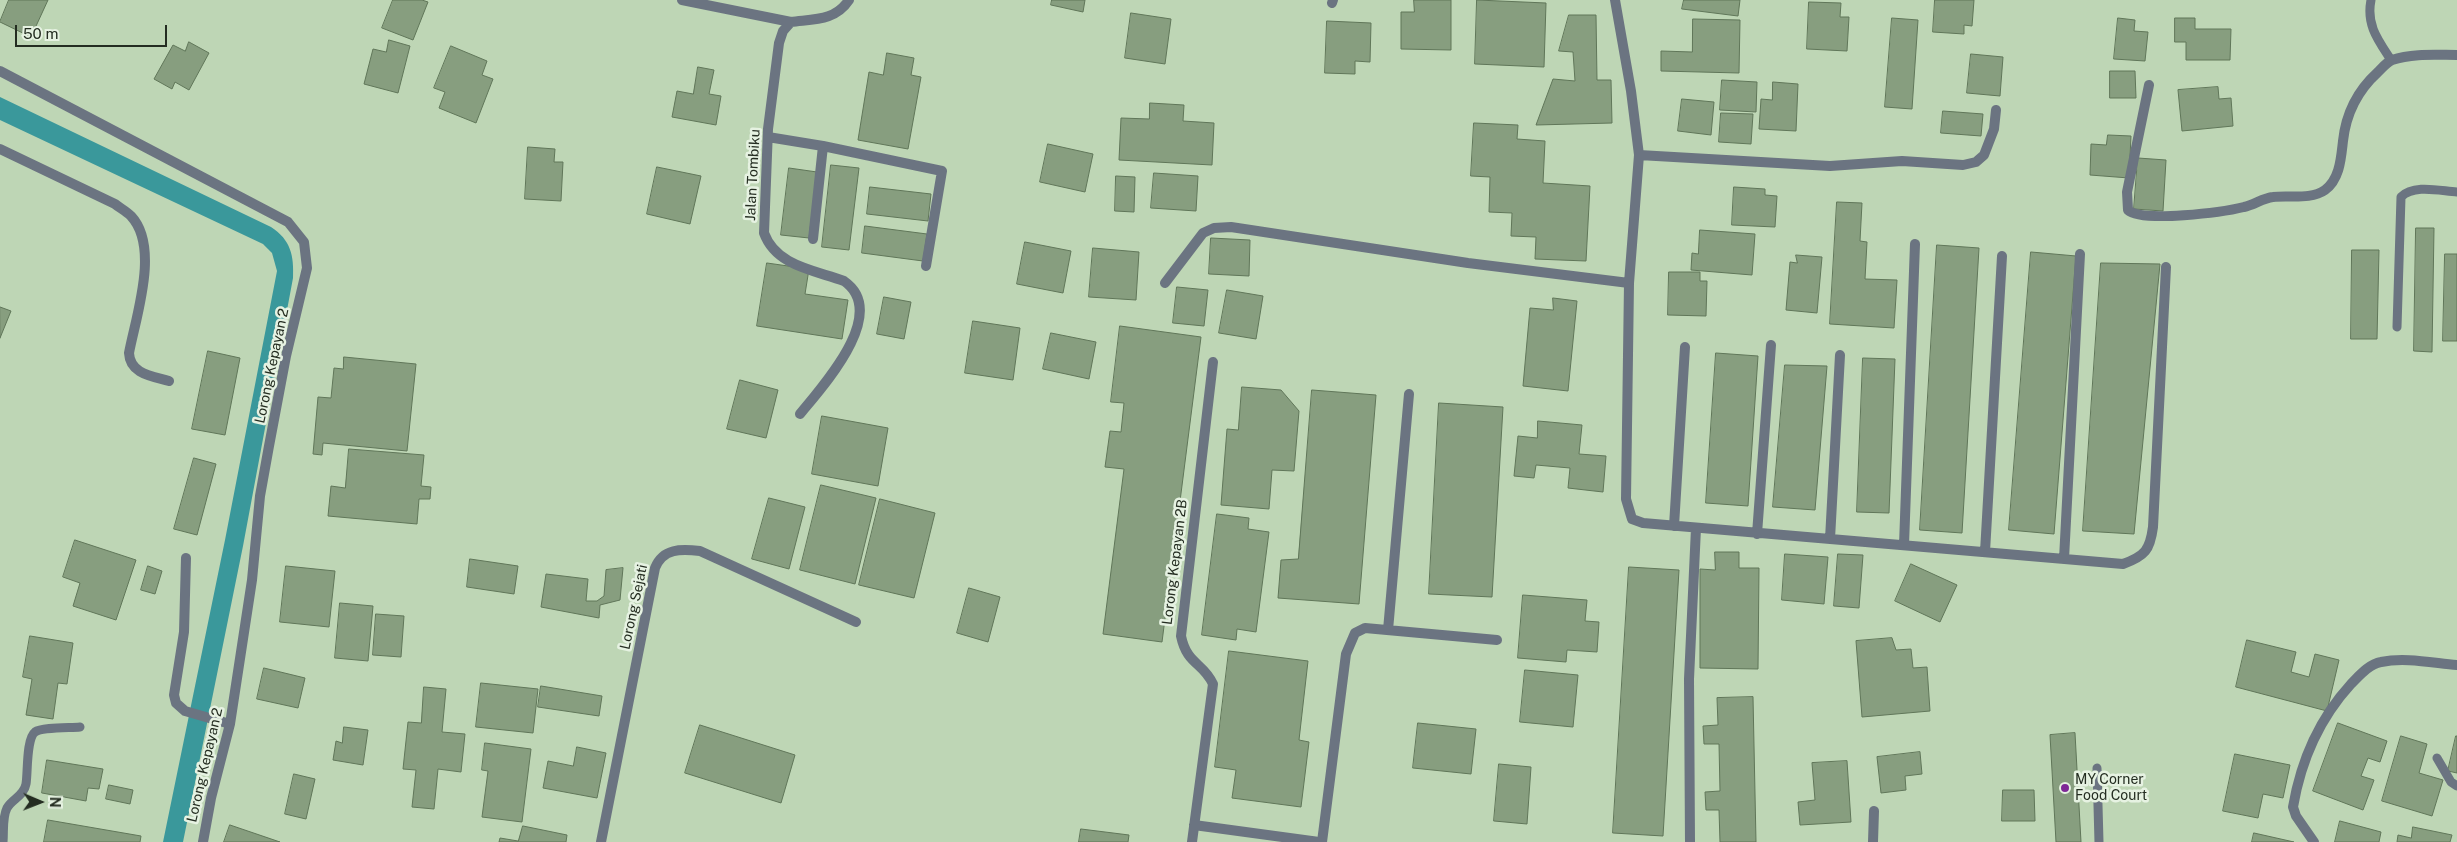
<!DOCTYPE html>
<style>
body{margin:0}
#map{position:relative;width:2457px;height:842px;overflow:hidden;background:#bed6b5;font-family:"Public Sans",sans-serif}
canvas{display:block}
.north{position:absolute;left:15px;top:777px;width:50px;height:50px;-webkit-text-stroke:4px #e6f2e2;paint-order:stroke;rotate:91deg;font-size:14px;font-weight:700;line-height:20px;text-align:center;color:#242d21}
.north::after{content:'';display:block;margin:auto;width:18px;height:22px;background:#242d21;clip-path:polygon(50% 0,100% 100%,50% 72%,0 100%)}
.scale{position:absolute;left:15px;top:25px;width:152px;height:22px;box-sizing:border-box;border:2px solid #242d21;border-top:0;padding-left:6px;font-size:15px;line-height:18px;white-space:nowrap;color:#242d21;-webkit-text-stroke:4px #e6f2e2;paint-order:stroke}
</style>
<div id="map">
<canvas width="2457" height="842"></canvas>
<div class="north">N</div>
<div class="scale">50 m</div>
</div>
<script>
const ctx = document.querySelector('canvas').getContext('2d');
ctx.lineJoin = 'round';
function fill(path, color) {
  ctx.fillStyle = color;
  ctx.fill(path, 'evenodd');
}
function trace(path, color, width, dash) {
  ctx.strokeStyle = color;
  ctx.lineWidth = width;
  ctx.lineCap = dash ? 'butt' : 'round';
  ctx.setLineDash(dash || []);
  ctx.stroke(path);
}
function drawText(font, color, halo, rows, align = 'center') {
  ctx.font = font + ' "Public Sans",sans-serif';
  ctx.lineWidth = 5;
  ctx.setLineDash([]);
  ctx.textBaseline = 'middle';
  ctx.strokeStyle = halo;
  ctx.fillStyle = color;
  for (const [text, x, y, turn = 0] of rows) {
    ctx.save();
    ctx.translate(x, y);
    ctx.rotate((+turn || 0) * Math.PI / 180);
    ctx.textAlign = isNaN(turn) ? turn : align;
    if (halo) ctx.strokeText(text, 0, 0);
    ctx.fillText(text, 0, 0);
    ctx.restore();
  }
}
fill(new Path2D(`
 M0,97L271,227C291,240 294,256 293,278L243,546L183,842H163L225,540L277,271L272,253L263,244L0,120Z`), '#3a989b');
const building = new Path2D(`
 M9,0H48L31,37L0,22Z
 M393,0H422L428,2L413,40L382,28Z
 M1052,0H1085L1083,12L1051,5Z
 M1414,0H1451V50L1401,49V12H1414Z
 M1477,0L1546,3L1544,67L1475,64Z
 M1684,0H1740L1738,16L1682,9Z
 M1935,0H1974L1972,26L1964,25V34L1933,32Z
 M1809,2L1841,3L1840,17H1849L1847,51L1807,49Z
 M1131,13L1171,19L1165,64L1125,58Z
 M1569,15H1596L1597,80H1611L1612,123L1536,125L1553,79L1575,81L1573,52L1559,51Z
 M1892,18L1918,20L1912,109L1885,107Z
 M2118,18L2135,20L2134,31L2148,32L2145,61L2114,59Z
 M2175,18H2195V29H2231L2230,60H2186V42H2175Z
 M1693,19L1740,20L1739,73L1661,71V51L1692,52Z
 M1327,21L1371,23L1370,62L1355,61V74L1325,73Z
 M389,40L410,46L398,93L364,84L373,49L386,52Z
 M189,42L209,53L189,90L175,82L172,89L154,79L173,45L185,51Z
 M451,46L487,61L482,75L493,79L476,123L439,108L445,92L434,88Z
 M887,53L914,58L911,75L921,77L908,149L858,140L869,72L883,75Z
 M1971,54L2003,57L2000,96L1967,93Z
 M698,67L714,70L709,94L721,96L716,125L672,117L677,91L693,94Z
 M2110,71H2135L2136,98H2110Z
 M1722,80L1757,82L1756,112L1720,110Z
 M1773,82L1798,84L1796,131L1759,129L1761,99L1772,100Z
 M2218,87L2219,99L2231,98L2233,126L2182,131L2178,90Z
 M1682,99L1714,102L1711,135L1678,131Z
 M1150,103L1184,105L1183,121L1214,123L1212,165L1119,160L1121,118L1149,119Z
 M1943,111L1983,114L1981,136L1941,133Z
 M1721,113L1753,114L1751,144L1719,142Z
 M1474,123L1518,125L1517,139L1545,141L1543,183L1590,186L1586,261L1535,259L1536,237L1511,236L1512,213L1489,212L1490,177L1471,176Z
 M2108,135L2131,136L2129,178L2090,175L2091,144L2106,145Z
 M1048,144L1093,154L1085,192L1040,182Z
 M528,147L555,149L554,162H563L561,201L525,199Z
 M2138,158L2166,160L2163,211L2134,209Z
 M831,165L859,168L849,250L822,247Z
 M657,167L701,176L690,224L647,214Z
 M789,168L817,172L809,238L781,235Z
 M1154,173L1198,176L1196,211L1151,208Z
 M1116,176L1135,177L1134,212L1115,211Z
 M870,187L931,194L928,221L867,214Z
 M1734,187L1765,189V195L1777,196L1775,227L1732,225Z
 M1837,202L1862,203L1860,241L1867,242L1865,279L1897,280L1894,328L1830,324Z
 M865,226L927,234L923,261L862,253Z
 M2416,228H2434L2432,352L2414,351Z
 M1700,230L1755,234L1752,275L1691,270L1692,253L1698,254Z
 M1211,238L1250,240L1249,276L1209,274Z
 M1025,242L1071,251L1063,293L1017,284Z
 M1937,245L1979,248L1962,533L1920,530Z
 M1093,248L1139,252L1136,300L1089,297Z
 M2352,250H2379L2377,339H2351Z
 M2031,252L2076,256L2054,534L2009,530Z
 M2445,254H2457V341H2443Z
 M1796,255L1822,257L1817,313L1786,310L1790,262L1797,263Z
 M767,263L809,269L805,294L848,300L842,339L757,326Z
 M2101,263L2160,264L2134,534L2083,531Z
 M1669,272H1700V281H1707L1706,316L1668,315Z
 M1177,287L1208,290L1204,326L1173,323Z
 M1227,290L1263,296L1256,339L1219,333Z
 M884,297L911,302L904,339L877,334Z
 M1553,298L1577,301L1568,391L1523,386L1530,308L1553,310Z
 M0,307L11,311L0,338Z
 M973,321L1020,328L1013,380L965,373Z
 M1120,326L1201,337L1162,642L1103,634L1124,469L1105,467L1110,431L1121,432L1124,403L1111,402Z
 M1051,333L1096,342L1089,379L1043,369Z
 M208,351L240,358L225,435L192,429Z
 M1716,353L1758,356L1748,506L1706,503Z
 M344,357L416,364L407,451L323,443L322,455L313,454L318,397L331,398L334,368L343,369Z
 M1863,358L1895,359L1889,513L1857,512Z
 M1785,365L1827,366L1815,510L1773,507Z
 M740,380L778,390L766,438L727,429Z
 M1242,387L1281,390L1299,411L1294,471L1272,470L1269,509L1221,505L1227,429L1238,430Z
 M1312,390L1376,395L1359,604L1278,598L1281,560L1298,559Z
 M1439,403L1503,407L1492,597L1429,594Z
 M822,416L888,428L878,486L812,474Z
 M1538,421L1582,425L1579,454L1606,456L1603,492L1568,488L1570,468L1536,465L1534,478L1514,476L1518,436L1537,438Z
 M349,449L424,455L421,486L431,487L430,499H419L417,524L328,516L331,486L345,488Z
 M194,458L216,464L197,535L174,529Z
 M821,485L876,498L855,584L800,570Z
 M769,498L805,507L789,569L752,559Z
 M880,499L935,513L914,598L859,585Z
 M1217,514L1249,518L1248,529L1269,532L1256,632L1237,629L1236,640L1202,635Z
 M75,540L136,560L116,620L73,606L80,583L63,577Z
 M1715,552H1739V568H1759L1758,669L1700,668V569L1715,570Z
 M1785,554L1828,557L1824,604L1782,600Z
 M1838,554L1863,555L1859,608L1834,606Z
 M470,559L518,566L514,594L467,587Z
 M1911,564L1957,585L1940,622L1895,601Z
 M148,566L162,571L155,594L141,590Z
 M286,566L335,571L329,627L280,622Z
 M1629,567L1679,570L1663,836L1613,833Z
 M623,568L620,600L600,605L599,618L541,607L546,574L588,579L586,601H597L604,596L606,570Z
 M969,588L1000,597L988,642L957,633Z
 M1523,595L1587,600L1585,621L1599,622L1597,652L1567,650L1566,662L1518,658Z
 M340,603L373,606L368,661L335,658Z
 M376,614L404,616L401,657L373,655Z
 M30,636L73,643L67,684L58,683L53,719L26,715L32,679L23,677Z
 M1892,638L1896,650L1911,649L1913,668L1927,667L1930,711L1862,717L1856,641Z
 M2247,640L2296,652L2291,672L2309,677L2315,654L2339,660L2327,711L2236,687Z
 M1229,651L1308,661L1299,740L1309,742L1301,807L1232,798L1236,770L1215,767Z
 M264,668L305,678L298,708L257,699Z
 M1525,670L1578,675L1573,727L1520,722Z
 M481,683L538,689L533,733L476,727Z
 M541,686L602,696L599,716L538,707Z
 M424,687L446,689L442,732L465,734L461,772L438,769L434,809L412,807L416,770L403,769L408,722L421,723Z
 M1753,697L1756,842H1720L1719,810H1706L1705,792L1720,791L1719,744H1704L1703,726L1718,725L1717,698Z
 M1418,723L1476,729L1471,774L1413,768Z
 M2338,723L2387,741L2380,762L2368,758L2361,776L2374,780L2363,810L2313,791Z
 M700,725L795,755L781,803L685,773Z
 M344,727L368,730L363,765L333,760L336,741L342,743Z
 M2075,733L2081,842H2056L2050,735Z
 M2401,736L2427,744L2419,773L2443,780L2432,816L2382,801Z
 M2456,736H2457V773L2448,771Z
 M485,743L531,749L522,822L482,817L488,771L482,770Z
 M577,747L606,753L597,798L543,788L548,761L573,766Z
 M1920,752L1922,774L1905,776L1906,790L1881,793L1877,757Z
 M2235,754L2290,765L2283,798L2263,794L2258,818L2223,811Z
 M47,760L103,769L99,789L88,788L86,801L42,793Z
 M1847,761L1851,822L1800,825L1798,802L1815,800L1812,763Z
 M1499,764L1531,767L1527,824L1494,821Z
 M294,774L315,779L306,819L285,814Z
 M109,785L133,790L130,804L106,799Z
 M2003,790H2034L2035,821H2002Z
 M48,820L141,836L140,842H44Z
 M2340,821L2381,832L2379,842H2335Z
 M230,825L280,842H224Z
 M523,826L567,835L566,842H499L500,838L518,841Z
 M2413,827L2452,835L2450,842H2397L2398,835L2411,838Z
 M1081,829L1129,835L1128,842H1079Z
 M2254,833L2294,842H2252Z`);
fill(building, '#879e7f');
trace(building, '#607659', 1);
trace(new Path2D(`
 M2371,0C2366,25 2378,40 2391,60
 M2397,327L2401,197C2414,184 2440,191 2457,192
 M2437,758L2451,782L2457,786
 M2097,768L2099,842
 M3,842C4,831 2,818 7,808C12,799 24,796 26,784C28,773 26,739 35,732C42,727 71,728 80,727`), '#6b7481', 9);
trace(new Path2D(`
 M682,0L791,22
 M1615,0L1631,91L1639,155L1629,283L1626,499L1632,519L1643,523L2123,564C2145,556 2150,550 2153,527L2166,267
 M1332,3L1333,0
 M0,71L288,222L304,242L307,268L286,356L269,446L260,496L252,580L230,724L211,798L203,842
 M2149,85L2127,192L2128,210C2142,223 2224,212 2244,207C2254,205 2263,198 2273,197C2289,195 2311,200 2325,190C2340,179 2341,158 2343,141C2346,113 2357,91 2378,72C2382,68 2387,62 2392,60C2412,53 2437,55 2457,55
 M768,137L823,146L942,171L926,266
 M0,149L115,204C120,208 126,211 131,216C160,247 136,316 129,353C130,374 152,376 169,381
 M1639,155L1830,166L1902,161L1963,165L1976,162L1984,155L1994,129L1996,110
 M813,239L823,146
 M1165,283L1203,233L1214,228L1231,227L1468,263L1629,283
 M800,414C823,386 890,313 844,281C814,270 776,266 764,233L768,129L779,43L783,31L791,22C814,19 835,21 849,0
 M1674,526L1685,347
 M1757,534L1771,345
 M1830,539L1840,355
 M1904,545L1915,244
 M1985,552L2002,256
 M186,558L184,632L174,695L176,703L185,711L230,724
 M2064,559L2080,254
 M1388,630L1409,394
 M1194,825L1319,842
 M601,842L655,568C663,548 681,549 700,551L856,622
 M1192,842L1213,684C1203,662 1187,665 1181,636L1213,362
 M1322,842L1346,654L1355,633L1365,628L1497,640
 M1690,842L1689,679L1696,528
 M1873,842L1874,811
 M2314,842L2296,816L2293,807C2301,760 2319,719 2351,684C2359,676 2369,664 2381,662C2405,657 2433,663 2457,665`), '#6b7481', 10);
for (const [x, y, r, color] of [
 [2065,788,5,"#7e2896"]
]) {
  const dot = new Path2D();
  dot.arc(x, y, r, 0, 2 * Math.PI);
  ctx.fillStyle = color;
  ctx.fill(dot);
  trace(dot, '#e6f2e2', 2);
}
drawText('14px', '#242d21', '#e6f2e2', [
 ["Jalan Tombiku",753,175,-87],
 ["Lorong Kepayan 2",272,366,-78],
 ["Lorong Kepayan 2B",1175,562,-83],
 ["Lorong Sejati",634,607,-78],
 ["Lorong Kepayan 2",205,765,-77]
]);
drawText('14px', '#242d21', '#e6f2e2', [
 ["MY Corner",2075,780],
 ["Food Court",2075,796]
], 'left');
</script>
